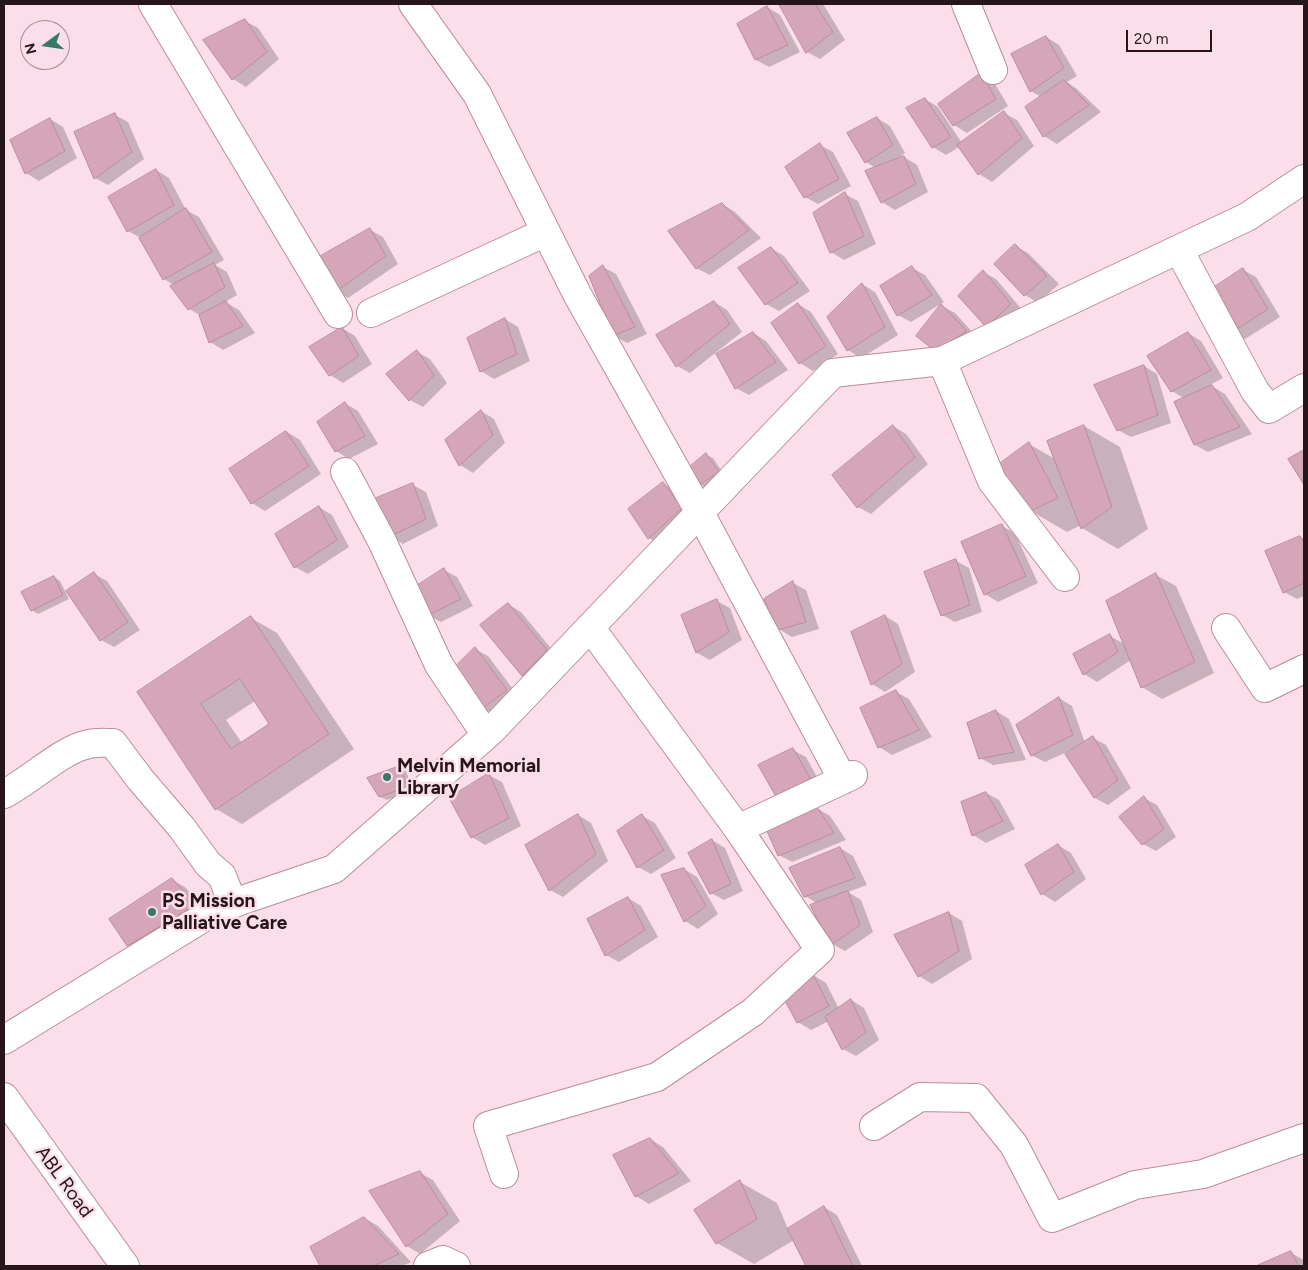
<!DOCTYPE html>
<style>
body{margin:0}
#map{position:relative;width:1308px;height:1270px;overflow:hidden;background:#fbdee9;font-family:Figtree,sans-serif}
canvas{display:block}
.frame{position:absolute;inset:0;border:5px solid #26161c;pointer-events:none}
.north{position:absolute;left:20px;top:20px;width:50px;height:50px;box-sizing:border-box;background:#fbdee9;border:1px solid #a68e97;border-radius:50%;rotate:256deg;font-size:14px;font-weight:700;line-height:20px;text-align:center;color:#26161c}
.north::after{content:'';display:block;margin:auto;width:18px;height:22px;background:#377867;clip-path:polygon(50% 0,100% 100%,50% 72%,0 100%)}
.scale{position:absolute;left:1126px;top:30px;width:86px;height:22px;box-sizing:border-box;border:2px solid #26161c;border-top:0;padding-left:6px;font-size:15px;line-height:18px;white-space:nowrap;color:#26161c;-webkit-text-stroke:4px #fbdee9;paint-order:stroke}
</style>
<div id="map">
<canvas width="1308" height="1270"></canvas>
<div class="frame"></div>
<div class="north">N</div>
<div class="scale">20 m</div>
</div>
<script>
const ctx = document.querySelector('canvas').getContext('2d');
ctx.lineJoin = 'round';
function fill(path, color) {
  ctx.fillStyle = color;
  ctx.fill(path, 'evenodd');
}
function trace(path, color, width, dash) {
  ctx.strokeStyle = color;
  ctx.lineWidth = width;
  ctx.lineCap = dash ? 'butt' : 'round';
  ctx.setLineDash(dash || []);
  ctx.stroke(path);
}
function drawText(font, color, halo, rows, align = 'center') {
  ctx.font = font + ' Figtree,sans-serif';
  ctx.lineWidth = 5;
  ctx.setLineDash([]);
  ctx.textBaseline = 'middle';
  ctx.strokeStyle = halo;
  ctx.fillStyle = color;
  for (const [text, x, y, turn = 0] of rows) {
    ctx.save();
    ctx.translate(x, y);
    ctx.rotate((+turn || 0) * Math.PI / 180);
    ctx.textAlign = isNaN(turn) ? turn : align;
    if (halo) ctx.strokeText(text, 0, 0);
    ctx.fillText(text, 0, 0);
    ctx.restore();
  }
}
fill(new Path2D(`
 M781,4H823L845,40L820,59L807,52Z
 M767,7L780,15L800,52L769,67L756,60L739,25Z
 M245,21L258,28L279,59L246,87L233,79Z
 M1046,37L1059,45L1077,76L1067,82L1077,89L1101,112L1057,144L1044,136L1041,97L1031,91Z
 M981,75L994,82L1008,106L967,133L954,125Z
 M925,99L938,107L962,143L1004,113L1017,120L1034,146L992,182L979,174L959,147L946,155L933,147Z
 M115,115L128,122L144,159L108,185L95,178Z
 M877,118L890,126L905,153L894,161L904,157L917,165L928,192L895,210L882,202L876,168L866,162Z
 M50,119L63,127L77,158L39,181L26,173Z
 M820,145L833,152L851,186L818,204L805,197Z
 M156,170L169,178L186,210L199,217L224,260L215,265L227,272L237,295L225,302L239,310L255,333L223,350L210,342L200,315L189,309L174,285L164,279L141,238L128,231Z
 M845,194L858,201L876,244L844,260L831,252Z
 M722,204L735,212L761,238L710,275L696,268Z
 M370,230L383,237L398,264L348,298L335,291Z
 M1015,246L1028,253L1059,284L1038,303L1025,295Z
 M771,248L784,256L810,291L779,311L766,304Z
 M603,267L616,274L647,334L627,343L614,336Z
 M912,268L925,275L944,302L911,322L898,315Z
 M1243,270L1256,277L1280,317L1245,339L1232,332Z
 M983,272L996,279L1024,312L987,326Z
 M862,284L875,292L898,335L861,358L848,350L828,317Z
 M714,302L727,310L742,332L690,373L677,366Z
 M798,304L811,312L838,354L813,371L800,363Z
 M942,306L955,313L979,339L936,350Z
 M505,319L518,327L530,361L494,379L481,371Z
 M342,328L355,336L372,364L343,383L330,375Z
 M753,333L766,341L788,370L749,395L736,388Z
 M1188,333L1201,341L1223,378L1210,385L1225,394L1252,434L1208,452L1195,445L1185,399L1172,391Z
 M417,352L430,359L447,383L423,407L410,400Z
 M1144,366L1157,374L1171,423L1131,437L1118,430Z
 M345,403L358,411L378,444L349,459L336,451Z
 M481,411L494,419L505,443L473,473L460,465Z
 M893,426L906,434L928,464L871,514L858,507Z
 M1084,426L1120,447L1148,529L1118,549L1082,528L1081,525L1067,532L1031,511L1029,444L1055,459Z
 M287,432L300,440L321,474L265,511L252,503L231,469Z
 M706,455L713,458L725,476L706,488L700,484Z
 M663,484L676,491L694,516L662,545L649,538Z
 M413,485L426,492L438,526L403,544L390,536Z
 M319,507L332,515L349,547L308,574L295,567Z
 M1002,526L1015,533L1038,583L998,602L985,594Z
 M1300,537L1304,539V596L1297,599L1284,592Z
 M956,561L969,568L982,612L955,622L942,615Z
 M444,570L457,577L473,606L441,622L428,615Z
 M94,574L107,581L140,630L114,647L101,640Z
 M1156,575L1176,586L1214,673L1162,699L1142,687L1131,660L1097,682L1084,674L1110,636L1124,644Z
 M54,577L60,581L69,599L38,614L32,610Z
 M793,583L806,590L819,629L792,637L779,629Z
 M717,601L730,608L742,640L710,660L697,653L683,616Z
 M508,604L521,612L559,658L536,683L523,675L482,626Z
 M885,616L898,624L915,672L885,692L872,684L852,632Z
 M251,618L277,633L354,749L242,824L216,809L139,692ZM255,701L271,724L242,743L226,720Z
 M475,649L488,656L519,697L496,716L483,708Z
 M896,692L909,699L932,737L892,755L879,747L862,709Z
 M1059,698L1072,706L1085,743L1093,738L1106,745L1131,788L1108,805L1095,798L1067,755L1073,749L1045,762L1031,755Z
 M996,711L1009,719L1026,760L993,765L980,758Z
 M793,750L806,757L827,795L780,801Z
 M400,767L406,771L413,790L387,800L380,797L369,778Z
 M489,775L502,782L521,826L485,845L472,837Z
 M986,793L999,800L1015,829L986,843L973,835Z
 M1144,798L1157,805L1176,837L1156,851L1143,844Z
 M817,808L830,816L846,840L792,862L779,855Z
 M578,815L591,823L608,861L563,897L550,890Z
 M642,816L655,823L676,858L651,874L638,867Z
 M712,840L725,848L743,891L724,900L711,893Z
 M1058,845L1071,853L1086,879L1055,902L1042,894Z
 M840,848L853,856L867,885L848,892L861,900L873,932L845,951L832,944L817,903L805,896Z
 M684,869L697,877L718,914L698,929L685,921Z
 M172,880L185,887L208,913L141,953L128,945Z
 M628,898L641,906L658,937L619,962L606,955Z
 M949,913L962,921L972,959L932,984L919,976L896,935Z
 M813,975L826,983L839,1009L851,1000L864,1008L879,1040L856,1056L843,1049L829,1021L811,1030L798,1022Z
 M650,1139L663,1147L691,1181L649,1204L636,1196Z
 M420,1173L433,1180L460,1221L420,1254L407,1246Z
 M740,1182L777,1203L788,1229L824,1207L837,1215L862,1266H807L794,1240L754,1264L717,1243L696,1210Z
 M364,1218L378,1226L411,1262L402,1266H321L311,1247Z
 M1291,1253L1304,1260V1266H1258Z`), '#0003');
const building = new Path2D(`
 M779,4H815L833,32L806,53Z
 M767,6L788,45L755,60L737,24Z
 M245,19L267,52L232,80L203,40Z
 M1046,36L1064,68L1030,92L1011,54Z
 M981,73L996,99L953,126L938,104Z
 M1064,80L1089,105L1043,137L1025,107Z
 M925,98L951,137L932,148L906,108Z
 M1004,111L1022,138L978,175L957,145Z
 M115,113L132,152L94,179L74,132Z
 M877,117L893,145L865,163L847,133Z
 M50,118L65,151L25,174L10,140Z
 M820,143L839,179L804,198L785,167Z
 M904,156L916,184L881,203L865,171Z
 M156,169L174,205L127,232L108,197Z
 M845,192L864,236L830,253L813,213Z
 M722,203L749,230L696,269L668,231Z
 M186,208L212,252L163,280L139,238Z
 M370,228L386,256L335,292L319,257Z
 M1015,244L1047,276L1024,296L994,264Z
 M771,247L798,283L765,305L738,268Z
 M214,263L225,287L188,310L170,286Z
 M603,265L635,327L613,336L589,276Z
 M912,266L932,295L897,316L880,286Z
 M1243,268L1268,309L1231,333L1204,294Z
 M983,270L1011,304L986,327L958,296Z
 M862,283L885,327L847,351L827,317Z
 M226,301L243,326L209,343L199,315Z
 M714,301L730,324L676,367L656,335Z
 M798,303L826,346L799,364L771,323Z
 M941,304L967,331L935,351L916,336Z
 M505,318L517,354L480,372L467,338Z
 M342,327L359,356L329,376L309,347Z
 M753,332L776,362L735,389L716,354Z
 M1188,332L1211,370L1171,392L1147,356Z
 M417,350L434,375L409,401L386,374Z
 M1144,365L1158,415L1117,431L1094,385Z
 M1212,385L1240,427L1194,445L1174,402Z
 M345,402L365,436L335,452L317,422Z
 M481,410L493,435L459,466L445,440Z
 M893,425L915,457L857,508L832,475Z
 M1084,425L1112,507L1081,529L1047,441Z
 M286,431L309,466L251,504L229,469Z
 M1029,442L1058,498L1030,511L998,465Z
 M1304,450V485L1288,459Z
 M706,453L719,472L699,485L686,470Z
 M663,482L682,508L648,539L628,509Z
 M413,483L426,519L389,537L374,499Z
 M319,506L337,540L294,568L275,534Z
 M1002,524L1026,576L984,595L961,542Z
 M1300,536L1304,542V583L1283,593L1265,551Z
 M956,559L970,605L941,616L924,572Z
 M444,568L461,599L427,616L415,587Z
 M94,572L128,622L100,641L66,591Z
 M1156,573L1195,662L1141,688L1106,601Z
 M54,576L63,595L31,611L21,592Z
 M793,581L806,622L778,630L764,599Z
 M717,599L729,632L696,653L681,615Z
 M508,603L547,650L522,676L480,625Z
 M885,615L902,664L871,685L851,632Z
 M251,616L329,734L215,810L137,692ZM240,679L269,724L231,749L201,704Z
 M1110,634L1118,652L1083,675L1073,654Z
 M475,647L507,690L482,709L452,670Z
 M896,690L919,730L878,748L860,708Z
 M1059,697L1073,735L1031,756L1016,725Z
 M996,710L1014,752L979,759L967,723Z
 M1093,736L1118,780L1094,798L1065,754Z
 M793,748L815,787L779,802L758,765Z
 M400,766L407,787L379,797L367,778Z
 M489,773L509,818L471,838L449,798Z
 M986,792L1003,821L972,836L961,802Z
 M1144,796L1164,829L1142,845L1119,817Z
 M817,807L834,833L778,856L767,831Z
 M578,814L596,854L549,891L525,845Z
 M642,814L664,850L637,868L617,831Z
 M712,839L731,884L710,894L688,853Z
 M1058,844L1074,872L1041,895L1025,865Z
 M840,847L855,878L804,897L789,868Z
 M684,868L706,906L684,922L661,875Z
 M172,878L196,905L127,946L109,919Z
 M848,891L860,925L831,945L810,905Z
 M628,897L645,930L605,956L587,919Z
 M949,912L959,951L918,977L894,935Z
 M813,974L829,1006L797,1023L783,997Z
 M851,999L866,1032L842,1050L825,1017Z
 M650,1138L679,1173L635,1197L613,1155Z
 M420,1171L448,1214L406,1247L369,1191Z
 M740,1180L757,1219L716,1244L694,1210Z
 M824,1206L853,1266H806L787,1229Z
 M364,1217L399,1254L373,1266H320L310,1247Z
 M1291,1251L1299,1266H1256Z`);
fill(building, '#d4a6b8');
trace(building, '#b88c9d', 1);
const minor = new Path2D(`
 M153,4L338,314
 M413,4L477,94L577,294L699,511L843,780
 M966,4L993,70
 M1179,250L1255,391L1269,409L1304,388
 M371,313L546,232
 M942,361L992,481L1065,577
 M345,472L382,541L439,665L486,735
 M1226,628L1265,688L1304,669
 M4,794C30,781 62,749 89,744C97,742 105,743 113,743L140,779L182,828L208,864L222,876L233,904
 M738,829L853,775
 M4,1040L219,908L334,869L491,731L833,373L942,361L1247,217L1304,179
 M4,1097L125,1266
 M874,1126L920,1097L976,1098L1014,1145L1052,1218L1135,1185L1203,1174L1304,1138
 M504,1174L488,1126L657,1077L753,1012L820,950L738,829L590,627
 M428,1266L443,1260L456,1266`);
trace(minor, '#b88c9d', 30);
trace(minor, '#fff', 28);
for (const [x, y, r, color] of [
 [387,777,5,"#377867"],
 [152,912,5,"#377867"]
]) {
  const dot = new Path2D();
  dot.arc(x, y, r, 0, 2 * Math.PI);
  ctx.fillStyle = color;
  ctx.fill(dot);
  trace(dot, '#fbdee9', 2);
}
drawText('bold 19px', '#26161c', '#fbdee9', [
 ["Melvin Memorial",397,766],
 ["Library",397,788],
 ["PS Mission",162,901],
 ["Palliative Care",162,923]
], 'left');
drawText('19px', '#26161c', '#fbdee9', [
 ["ABL Road",64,1182,54]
]);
</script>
